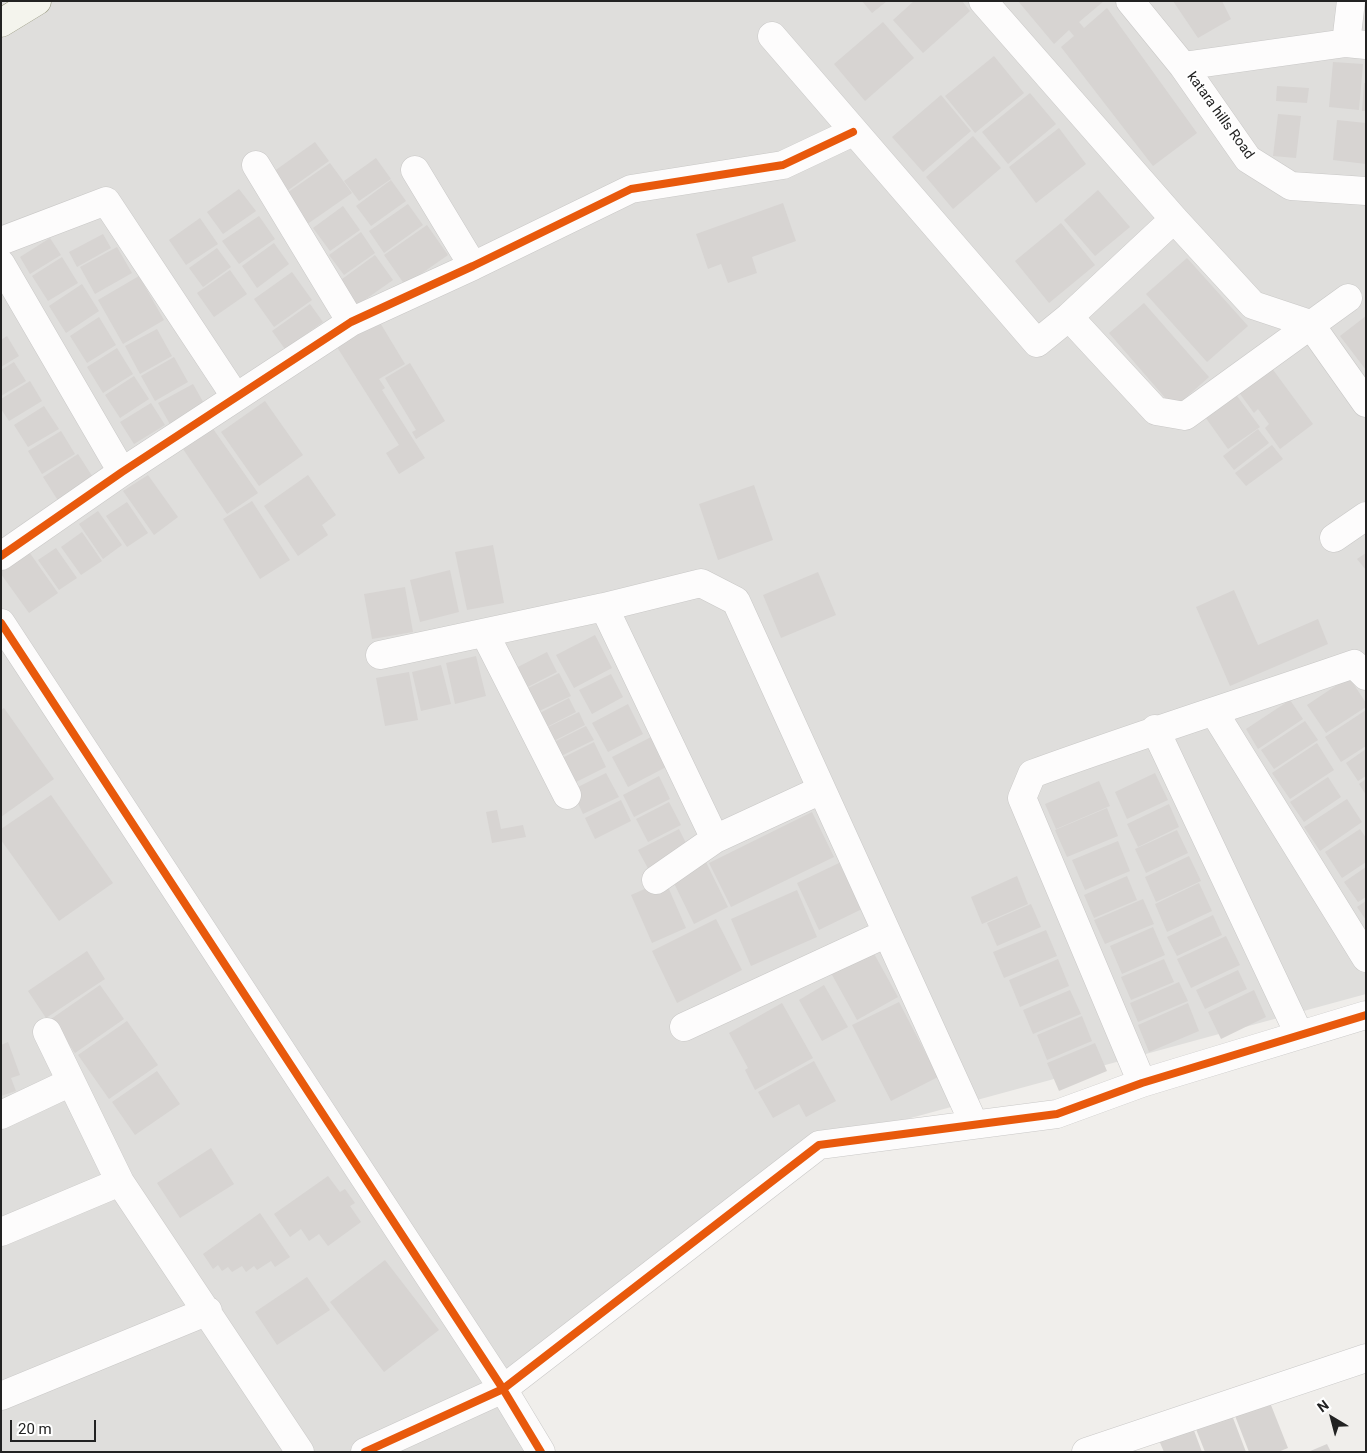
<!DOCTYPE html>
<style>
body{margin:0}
#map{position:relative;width:1367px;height:1453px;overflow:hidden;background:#f0eeeb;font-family:Roboto,sans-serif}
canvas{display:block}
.frame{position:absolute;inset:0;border:2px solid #222;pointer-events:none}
.north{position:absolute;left:1307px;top:1393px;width:50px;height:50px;-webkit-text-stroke:4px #fff;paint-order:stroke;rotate:323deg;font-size:14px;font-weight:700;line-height:20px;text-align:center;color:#222}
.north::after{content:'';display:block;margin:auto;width:18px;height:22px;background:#222;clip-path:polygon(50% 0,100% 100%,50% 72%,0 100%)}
.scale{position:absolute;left:10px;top:1420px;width:86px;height:22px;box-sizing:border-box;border:2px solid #222;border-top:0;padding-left:6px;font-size:15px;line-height:18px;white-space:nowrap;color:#222;-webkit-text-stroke:4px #fff;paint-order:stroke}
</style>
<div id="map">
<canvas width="1367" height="1453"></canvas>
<div class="frame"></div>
<div class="north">N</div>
<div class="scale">20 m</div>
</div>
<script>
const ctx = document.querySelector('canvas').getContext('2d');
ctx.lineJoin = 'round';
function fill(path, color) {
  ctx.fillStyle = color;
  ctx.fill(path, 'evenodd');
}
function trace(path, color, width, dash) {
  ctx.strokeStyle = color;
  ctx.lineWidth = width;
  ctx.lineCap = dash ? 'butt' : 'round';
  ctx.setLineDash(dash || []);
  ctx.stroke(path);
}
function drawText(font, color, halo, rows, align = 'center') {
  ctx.font = font + ' Roboto,sans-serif';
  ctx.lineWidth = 4;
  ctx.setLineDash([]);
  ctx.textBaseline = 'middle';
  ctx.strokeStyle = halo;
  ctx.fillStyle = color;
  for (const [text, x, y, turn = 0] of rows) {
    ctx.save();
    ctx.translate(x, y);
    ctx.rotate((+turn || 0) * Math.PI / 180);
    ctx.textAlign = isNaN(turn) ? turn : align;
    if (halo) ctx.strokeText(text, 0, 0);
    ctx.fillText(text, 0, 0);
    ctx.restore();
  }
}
fill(new Path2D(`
 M1,1H1366V994L819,1143L503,1390L527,1452H1Z`), '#dfdedc');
fill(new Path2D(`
 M862,1H887L872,13Z
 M914,1H962L970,11L923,53L893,20Z
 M1018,1H1104L1079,22L1084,28L1107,8L1197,133L1153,166L1061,47L1074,36L1069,30L1054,44Z
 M1173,1H1222L1231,19L1198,38Z
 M883,22L914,58L865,101L834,64Z
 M994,56L1024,93L975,133L945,96Z
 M1333,62L1363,64L1359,110L1329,107Z
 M1364,83H1366V111H1362Z
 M1277,86L1309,88L1307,103L1276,101Z
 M1030,93L1056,124L1008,164L982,132Z
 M941,95L971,131L923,172L892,137Z
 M1278,114L1301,116L1296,158L1273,156Z
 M1337,120L1366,123V164L1333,160Z
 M1059,128L1086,164L1036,203L1009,167Z
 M973,136L1001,168L953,209L926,177Z
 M315,142L329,161L287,191L273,172Z
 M376,158L391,179L359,201L344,181Z
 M330,163L352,193L306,225L284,195Z
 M391,180L406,201L371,226L356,206Z
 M239,189L256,211L223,234L207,212Z
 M1098,190L1130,227L1095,256L1064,220Z
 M783,203L796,241L752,257L757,273L728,283L721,264L708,269L696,234Z
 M408,204L423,225L384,253L369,231Z
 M343,206L360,230L330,251L313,228Z
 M259,216L275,239L239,264L222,241Z
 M200,218L218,244L186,265L169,240Z
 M1061,223L1095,265L1049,303L1015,261Z
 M427,225L448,255L405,285L384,255Z
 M361,232L375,253L344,275L329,255Z
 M103,234L111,248L77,267L69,252Z
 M50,238L61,255L30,274L20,257Z
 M274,243L289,264L257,288L242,266Z
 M117,247L132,273L95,294L80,267Z
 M217,248L231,267L203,287L189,268Z
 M375,255L393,280L356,306L338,282Z
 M62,257L78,283L48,301L32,276Z
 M1187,258L1248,326L1207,362L1146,294Z
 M230,270L247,294L214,317L197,293Z
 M292,272L312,300L274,327L254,299Z
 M139,276L164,320L123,344L98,300Z
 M82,284L99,311L66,333L49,306Z
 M1144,303L1209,377L1174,408L1109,333Z
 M310,304L323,322L285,349L272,331Z
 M1366,316V370L1340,336Z
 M99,317L116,345L87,363L70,336Z
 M379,321L405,364L379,379L385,388L382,390L425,458L399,474L386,453L399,445L337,347Z
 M157,329L172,356L140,374L125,346Z
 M7,336L19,356L1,367V340Z
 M117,348L133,374L103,393L87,367Z
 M174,357L188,382L155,401L141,376Z
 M14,362L26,381L1,396V370Z
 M410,363L445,421L416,439L412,432L416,430L385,378Z
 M1271,367L1313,424L1280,449L1265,428L1269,424L1258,409L1254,413L1238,391Z
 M134,376L149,399L120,418L105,395Z
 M30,381L42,401L9,421L1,409V399Z
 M193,384L206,407L171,426L158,403Z
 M1234,392L1260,427L1228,449L1203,414Z
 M265,401L303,455L259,486L221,432Z
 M151,403L165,425L134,444L120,422Z
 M44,406L59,429L28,447L14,425Z
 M209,423L258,493L227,514L179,443Z
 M1258,429L1269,443L1234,470L1223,456Z
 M61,431L75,454L42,474L28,451Z
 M1272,445L1283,459L1246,486L1235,473Z
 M78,454L94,479L59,502L43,477Z
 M148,475L178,517L154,535L123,491Z
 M308,475L336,515L322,525L328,535L298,556L264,506Z
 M754,485L773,540L718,560L699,504Z
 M252,501L290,560L260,579L223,519Z
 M127,502L148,533L127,547L106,516Z
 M98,511L122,545L103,559L79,524Z
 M82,532L102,561L81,575L61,547Z
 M493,545L504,603L467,610L455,552Z
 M56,548L77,578L59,590L38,560Z
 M27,549L58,593L29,613L1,574V567Z
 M1366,553V570L1357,559Z
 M450,570L459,612L420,622L410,580Z
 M818,572L836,615L781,638L763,595Z
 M405,587L413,632L372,639L364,594Z
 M1234,590L1258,645L1318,619L1328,644L1230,686L1196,607Z
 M595,635L612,668L574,688L556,655Z
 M547,652L557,672L520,691L510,671Z
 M476,656L486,696L455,704L446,663Z
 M441,665L451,704L421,711L412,672Z
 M409,672L418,720L385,726L376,678Z
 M559,673L571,696L533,714L522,691Z
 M611,674L623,697L592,714L579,690Z
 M1349,677L1366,703V707L1326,733L1307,705Z
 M569,698L576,712L543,729L536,715Z
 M1290,700L1303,719L1258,749L1246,729Z
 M628,704L643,734L608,752L592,723Z
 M4,708L54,779L1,817V710Z
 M1366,710V746L1341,762L1325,737Z
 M579,712L585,725L550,743L544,729Z
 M1305,721L1318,740L1274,769L1261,750Z
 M586,726L594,740L557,758L550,744Z
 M655,735L670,765L628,787L612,757Z
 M594,742L606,767L570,785L558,760Z
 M1317,743L1334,770L1290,799L1272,773Z
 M1366,749V776L1358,781L1346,763Z
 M606,773L619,797L583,814L572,790Z
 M1155,773L1168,800L1127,819L1115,792Z
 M659,776L670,799L634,817L623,795Z
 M1328,777L1341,797L1304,822L1290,802Z
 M1366,779V795L1359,784Z
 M1099,781L1110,806L1056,829L1045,804Z
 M51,795L113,883L59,921L1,840V829Z
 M1347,799L1362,822L1320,851L1304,827Z
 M621,800L631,821L595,839L585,818Z
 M669,802L681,825L648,842L636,819Z
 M1169,804L1179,827L1138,847L1127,824Z
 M1107,808L1118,836L1067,857L1055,830Z
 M497,810L501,829L523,825L526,837L492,843L486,812Z
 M812,812L834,857L731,907L709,863Z
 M679,829L690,851L650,872L638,850Z
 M1360,829L1366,838V862L1342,878L1325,852Z
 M1177,830L1188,853L1146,873L1135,849Z
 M1118,841L1130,871L1085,890L1072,860Z
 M703,856L728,907L694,924L669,873Z
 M1189,856L1201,881L1156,902L1145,877Z
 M839,863L862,909L819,930L797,883Z
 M1366,867V897L1358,902L1344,882Z
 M1017,876L1028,904L982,924L971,897Z
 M1127,876L1137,900L1094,918L1084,895Z
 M665,880L686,928L652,943L631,895Z
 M1199,883L1212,911L1167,932L1155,904Z
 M797,890L817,937L751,966L731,919Z
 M1143,899L1154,924L1105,944L1094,920Z
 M1366,901V920L1357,907Z
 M1031,904L1041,927L997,946L987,923Z
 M1213,915L1222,935L1177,956L1167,937Z
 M716,919L742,970L677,1003L652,951Z
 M1153,927L1165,955L1122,974L1110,946Z
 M1046,930L1057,956L1004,978L993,952Z
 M1226,936L1240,965L1191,988L1177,959Z
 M872,950L898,997L857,1020L831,973Z
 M87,951L105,979L46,1018L28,991Z
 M1058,959L1069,986L1020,1007L1009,980Z
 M1164,959L1174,982L1131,1000L1121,977Z
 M1238,970L1247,989L1205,1009L1196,990Z
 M1179,982L1188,1001L1138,1022L1130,1003Z
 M100,985L124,1019L75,1053L51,1019Z
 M824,985L848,1027L822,1041L799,1000Z
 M1070,990L1081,1014L1033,1034L1023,1010Z
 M1254,990L1266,1017L1221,1039L1208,1012Z
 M899,1002L938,1077L891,1101L852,1025Z
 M782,1003L813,1058L755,1090L745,1070L748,1068L729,1033Z
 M1188,1003L1199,1031L1149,1052L1138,1025Z
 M1082,1016L1092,1041L1047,1060L1037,1035Z
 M127,1021L158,1065L109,1099L78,1055Z
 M8,1042L20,1075L11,1078L16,1091L1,1096V1045Z
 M1095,1043L1107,1071L1059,1091L1047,1063Z
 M814,1061L836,1101L806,1117L799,1104L773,1118L758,1092Z
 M157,1071L180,1104L135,1135L112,1102Z
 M211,1148L234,1184L180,1218L157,1183Z
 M328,1176L340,1192L345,1189L355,1203L350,1206L361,1222L328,1246L319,1234L309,1241L301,1229L290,1237L274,1214Z
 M260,1213L290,1257L275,1267L271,1261L257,1270L254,1266L246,1272L242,1266L232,1272L228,1267L222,1271L218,1265L213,1269L203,1254Z
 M385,1260L439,1330L384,1372L330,1302Z
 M307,1277L330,1310L277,1345L255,1312Z
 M1267,1395L1288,1448L1278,1452H1249L1232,1408Z
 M1230,1410L1246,1452H1205L1194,1424Z
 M1192,1425L1202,1452H1164L1158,1438Z
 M1327,1444L1331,1452H1308Z`), '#d7d4d2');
const street = new Path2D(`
 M983,1L1174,219L1253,305L1310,324L1366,403
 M1130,1L1183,66L1248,159L1291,186L1366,191
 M772,36L1037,343L1069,317L1174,219
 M1346,43L1351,1
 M1183,66L1346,43L1366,45
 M256,165L351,322
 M415,170L473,266
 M1,241L106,201L235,396
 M1,264L122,472
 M1069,317L1156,411L1185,416L1348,298
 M1334,538L1366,516
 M1,556L122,472L351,322L473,266L631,189L783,165L853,132
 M604,607L715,839L821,790
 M1,623L503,1389L541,1452
 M485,634L567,795
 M380,655L604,607L701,583L736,601L974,1124
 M1214,712L1366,958
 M1155,729L1299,1034
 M656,880L715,839
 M684,1027L887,933
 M47,1032L120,1182L300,1452
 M1142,1083L1022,798L1032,774C1139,735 1247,701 1354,664L1366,676
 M1,1115L71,1082
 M1,1232L120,1182
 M1,1396L208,1311
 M365,1452L503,1389L819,1145L1057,1114L1142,1083L1366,1015
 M1086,1452L1366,1358`);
const secondary = new Path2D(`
 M1,23L37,1`);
trace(street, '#c9c8c7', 29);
trace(secondary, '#999a82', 29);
trace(street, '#fdfcfc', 28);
trace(secondary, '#f4f4ed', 28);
trace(new Path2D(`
 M1,556L122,472L351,322L473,266L631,189L783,165L853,132
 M1,623L503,1389L541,1452
 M365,1452L503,1389L819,1145L1057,1114L1142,1083L1366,1015`), '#e8590c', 8);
drawText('14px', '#222', '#fff', [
 ["katara hills Road",1220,116,54]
]);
</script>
